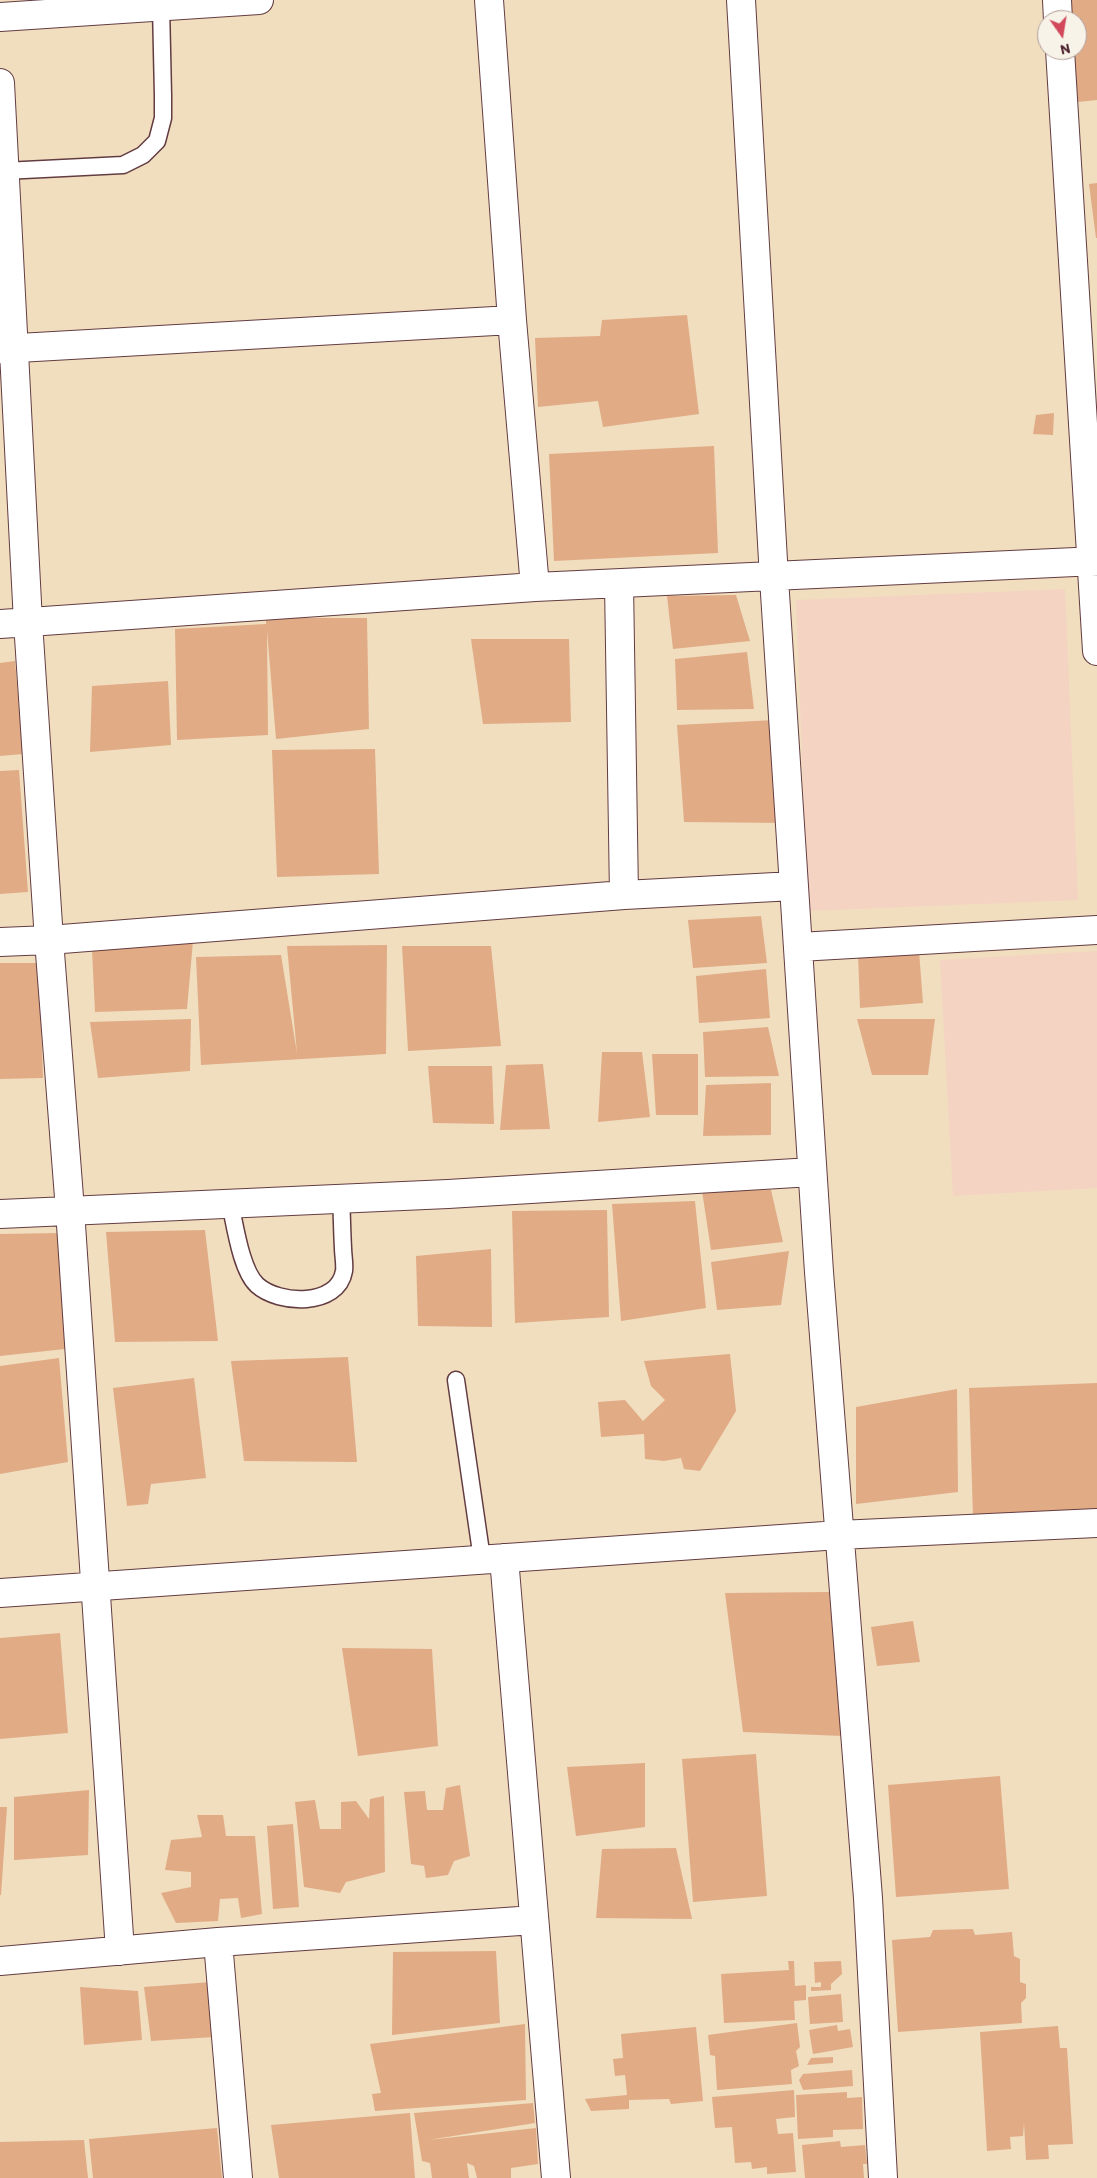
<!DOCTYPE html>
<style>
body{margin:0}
#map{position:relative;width:1097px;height:2178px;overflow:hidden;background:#f0debf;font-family:Itim,sans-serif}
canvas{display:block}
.north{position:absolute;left:1037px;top:10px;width:50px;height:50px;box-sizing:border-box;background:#f7f3e8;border:1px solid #b29e9c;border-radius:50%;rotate:167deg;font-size:14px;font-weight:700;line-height:20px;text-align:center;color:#4a1f2b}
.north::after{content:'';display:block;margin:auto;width:18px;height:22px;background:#d1495b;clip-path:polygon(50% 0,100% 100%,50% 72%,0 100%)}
</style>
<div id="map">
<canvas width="1097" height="2178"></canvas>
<div class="north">N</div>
</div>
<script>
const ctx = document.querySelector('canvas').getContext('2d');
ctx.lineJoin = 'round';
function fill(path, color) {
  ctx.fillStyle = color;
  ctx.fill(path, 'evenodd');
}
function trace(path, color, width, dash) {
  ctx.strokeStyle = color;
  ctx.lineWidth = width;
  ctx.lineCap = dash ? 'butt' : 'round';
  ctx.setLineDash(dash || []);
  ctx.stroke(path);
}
fill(new Path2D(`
 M1065,589L1078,900L808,911L796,600Z
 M1097,951V1188L953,1196L940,960Z`), '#f5d3c2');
fill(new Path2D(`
 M1071,0H1097V100L1078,102L1074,50H1077V20H1072Z
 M1097,183V238H1096L1089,184Z
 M687,315L699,414L603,427L598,401L538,407L535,338L600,336L602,320Z
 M1054,413L1053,435L1033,434L1036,415Z
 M714,446L718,553L554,561L549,454Z
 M736,595L750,641L673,649L667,596Z
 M266,618H367L369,729L276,739L267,630L268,735L177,740L175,629L266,624Z
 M471,639H569L571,722L483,724Z
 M747,652L754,709L677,710L675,659Z
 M15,661L23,754L0,756V663Z
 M168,681L171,745L90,752L92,686Z
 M775,720L783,823L684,822L677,725Z
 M375,749L379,874L277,877L272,750Z
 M19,770L28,892L0,894V771Z
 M761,916L767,963L693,968L688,920Z
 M193,941L187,1009L95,1012L92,950Z
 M387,945L386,1054L201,1065L196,957L281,955L297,1053L287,946Z
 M402,946H491L501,1046L408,1051Z
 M919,951L923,1003L860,1008L858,954Z
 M0,963H39L43,1078L0,1079Z
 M766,969L770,1018L699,1023L696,976Z
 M191,1019L190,1071L98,1078L90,1022Z
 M857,1019H935L928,1075H872Z
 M768,1027L779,1076L705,1077L703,1032Z
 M602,1052H642L650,1117L598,1122Z
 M652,1054H698V1115H656Z
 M543,1064L550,1129L500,1130L506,1065Z
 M428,1066H492L494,1124L433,1123Z
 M771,1083V1135L703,1136L706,1085Z
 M771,1190L783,1242L711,1250L702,1191Z
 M695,1201L706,1308L621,1321L612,1204Z
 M607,1210L609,1317L515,1323L512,1211Z
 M205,1230L218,1341L115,1342L106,1232Z
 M59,1233L65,1349L0,1356V1234Z
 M491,1249L492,1327L418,1326L416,1256Z
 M789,1251L781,1305L717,1310L711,1262Z
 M730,1354L736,1411L700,1471L684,1469L681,1458L664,1461L645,1459L644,1434L601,1437L598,1402L625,1400L643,1421L665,1400L651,1386L644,1361Z
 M348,1357L357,1462L244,1461L231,1361Z
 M59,1358L68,1462L0,1474V1366Z
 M194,1378L206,1478L151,1484L148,1504L127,1506L113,1388Z
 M1097,1383V1512L973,1517L969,1388Z
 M957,1389L958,1492L856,1504V1407Z
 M829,1592L843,1736L743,1732L725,1593Z
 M913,1621L920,1662L877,1666L871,1627Z
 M60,1633L68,1733L0,1739V1638Z
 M342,1648L432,1649L438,1746L358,1756Z
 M756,1754L767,1896L693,1902L682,1759Z
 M645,1763V1827L576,1836L567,1767Z
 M1000,1776L1009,1889L896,1897L888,1785Z
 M460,1785L470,1856L454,1861L448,1875L426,1878L424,1866L411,1864L404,1792L425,1791L427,1810H443L446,1788Z
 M89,1790L88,1855L14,1860V1797Z
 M384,1796L385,1872L346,1882L340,1893L304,1887L295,1802L315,1800L320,1829H341V1802L356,1801L369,1819L370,1799Z
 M0,1807H7L1,1895H0Z
 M197,1815H223L226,1836H255L262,1914L241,1918L238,1898L220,1899L218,1921L176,1923L161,1893L191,1887V1872L165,1870L171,1840L202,1837Z
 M293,1824L299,1907L273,1909L267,1826Z
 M676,1848L692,1919L596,1918L602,1849Z
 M973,1929L975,1935L1012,1932L1014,1956L1020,1959V1982L1026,1984V1998L1021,2003L1022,2023L898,2032L892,1940L930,1937L933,1930Z
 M496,1951L500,2023L392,2035L393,1952Z
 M788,1961H794L795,1986L806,1985V2000L794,2001L795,2020L724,2023L721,1974L789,1970Z
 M841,1961L842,1974L831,1984V1990L811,1991V1987H821V1982L815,1983L814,1962Z
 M211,1982L214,2037L151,2041L144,1987Z
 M80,1987L138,1991L142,2040L84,2045Z
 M841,1994L843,2022L810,2024L808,1997Z
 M797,2023L800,2047L796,2051L799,2066L791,2070L792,2084L717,2090L715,2056L710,2055L708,2035Z
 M525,2024L526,2100L375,2111L372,2094L381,2093L370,2044Z
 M837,2025L838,2031L850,2029L853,2047L813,2054L809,2030Z
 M1058,2026L1060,2048H1067L1073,2144L1048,2145L1049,2159L1026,2160L1024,2123L1023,2136L1010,2137L1011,2149L987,2151L980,2032Z
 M696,2027L703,2101L671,2104L669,2099L629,2100V2109L591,2111L585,2099L627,2095L625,2075L615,2076L613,2059L623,2058L621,2034Z
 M833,2057V2063L807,2065L811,2058Z
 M852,2070L853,2086L803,2090L799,2080L803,2074Z
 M794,2090L795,2117L776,2119L778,2134L793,2133L796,2172L767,2174V2167L752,2169L751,2162L735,2163L732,2127L715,2128L712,2097Z
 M847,2092V2098L862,2097L863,2129L833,2130V2137L798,2139L796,2095Z
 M533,2103L535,2123L428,2140L536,2128L538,2164L511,2168V2178H477L474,2166L467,2163L469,2178H432L430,2163L422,2161L414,2113Z
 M410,2113L415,2178H279L271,2125Z
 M217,2128L222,2178H93L89,2139Z
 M84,2140L88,2178H0V2142Z
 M840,2141L841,2147L865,2145L867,2164H863L864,2178H805L802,2145Z`), '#e1ab86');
const lane = new Path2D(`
 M4,171L123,165L143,155L157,141L163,118V96L161,6
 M230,1203C235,1225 241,1270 257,1285C279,1305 338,1307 344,1271C345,1264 343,1255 343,1248C342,1231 342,1215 341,1198
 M456,1380L482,1559`);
const street = new Path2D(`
 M489,0L512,320L535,587
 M741,0L774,578L819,1272L868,1898L883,2178
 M1057,0L1058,20
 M1060,50L1097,651
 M0,83L28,622L49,940L70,1210L120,1951
 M0,349L512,320
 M619,584L624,895
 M0,624L535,587L1097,561
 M0,942L49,940L624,895L794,886
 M799,947L1097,930
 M0,1214L448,1194L812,1172
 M504,1558L556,2178
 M0,1593L839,1535L1097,1523
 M218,1942L238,2178
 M0,1961L218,1942L534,1920`);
const secondary = new Path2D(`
 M0,17L259,0`);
trace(lane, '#633c41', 19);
trace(street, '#633c41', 30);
trace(secondary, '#633c41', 30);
trace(lane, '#fff', 16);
trace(street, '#fff', 28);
trace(secondary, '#fff', 28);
</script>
